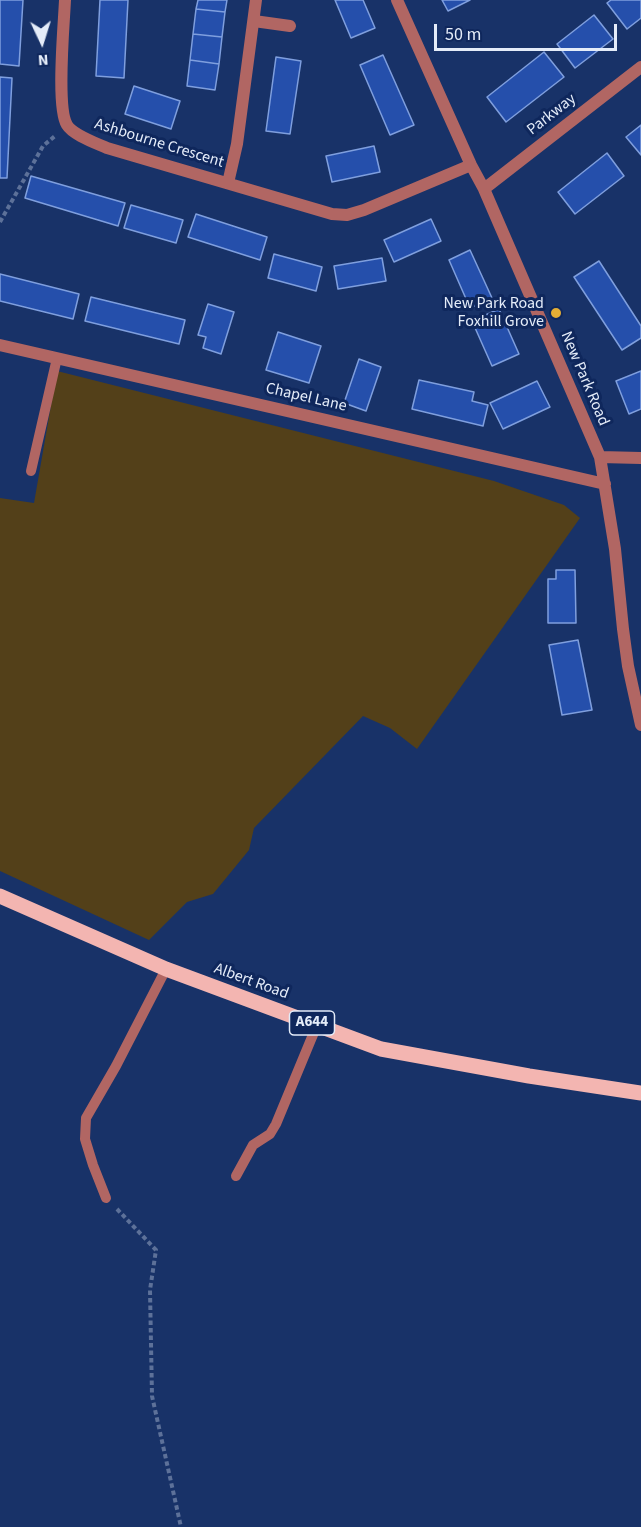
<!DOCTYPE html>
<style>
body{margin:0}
#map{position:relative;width:641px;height:1527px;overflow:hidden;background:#183268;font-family:"Source Sans 3",sans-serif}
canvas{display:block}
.north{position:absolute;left:12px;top:12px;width:60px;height:60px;-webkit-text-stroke:4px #0f275c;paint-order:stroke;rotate:176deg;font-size:16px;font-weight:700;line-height:24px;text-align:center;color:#e4ecf9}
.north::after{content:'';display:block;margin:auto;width:21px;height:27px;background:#e4ecf9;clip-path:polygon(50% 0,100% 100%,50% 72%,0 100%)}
.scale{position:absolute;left:434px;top:24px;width:183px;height:27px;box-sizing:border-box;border:3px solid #e4ecf9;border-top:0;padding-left:8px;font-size:18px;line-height:21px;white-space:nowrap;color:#e4ecf9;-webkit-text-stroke:4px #0f275c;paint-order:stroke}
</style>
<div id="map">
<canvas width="641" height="1527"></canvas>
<div class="north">N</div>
<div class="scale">50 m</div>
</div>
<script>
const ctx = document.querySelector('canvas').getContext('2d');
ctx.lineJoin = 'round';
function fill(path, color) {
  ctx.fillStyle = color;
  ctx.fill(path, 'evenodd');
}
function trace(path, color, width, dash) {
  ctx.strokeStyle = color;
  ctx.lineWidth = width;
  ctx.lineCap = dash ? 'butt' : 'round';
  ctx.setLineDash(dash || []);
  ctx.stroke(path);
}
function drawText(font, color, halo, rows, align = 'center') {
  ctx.font = font + ' "Source Sans 3",sans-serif';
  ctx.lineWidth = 6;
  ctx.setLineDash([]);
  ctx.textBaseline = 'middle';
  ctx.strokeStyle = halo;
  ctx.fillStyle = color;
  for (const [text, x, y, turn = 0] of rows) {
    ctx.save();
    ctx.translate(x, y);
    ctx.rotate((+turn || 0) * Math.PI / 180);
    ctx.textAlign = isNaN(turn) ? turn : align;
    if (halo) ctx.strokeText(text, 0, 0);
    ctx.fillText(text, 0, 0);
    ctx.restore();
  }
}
fill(new Path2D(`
 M57,371L494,481L564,505L580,518L417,749L390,728L363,716L254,828L249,850L213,894L187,902L149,940L0,871V498L34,503Z`), '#534019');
const building = new Path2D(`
 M0,0H23L19,66L0,64Z
 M100,0H128L124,78L96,76Z
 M198,0H227L225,12L196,9Z
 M335,0H363L375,28L351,38Z
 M442,0H470L448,11Z
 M611,0H641V18L627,29L607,3Z
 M196,9L225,12L222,37L193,34Z
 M594,15L613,39L575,68L557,44Z
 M193,34L222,37L219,64L190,60Z
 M544,52L564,77L506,122L487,97Z
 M383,55L414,125L390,135L360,65Z
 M276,57L301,61L290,134L266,131Z
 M190,60L219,64L215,90L187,86Z
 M0,77L12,78L7,178H0Z
 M134,86L180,101L171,129L125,114Z
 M641,125V155L626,137Z
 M374,146L380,172L332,182L326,156Z
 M607,153L624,176L575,214L558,192Z
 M31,176L125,203L118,226L25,198Z
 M131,205L183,220L176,243L124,228Z
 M196,214L267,237L260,260L188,237Z
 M431,219L441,241L394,262L384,240Z
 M470,250L492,298L470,308L449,260Z
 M274,254L322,267L316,291L268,278Z
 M382,258L386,281L338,289L334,266Z
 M599,261L641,326V338L622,350L574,277Z
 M0,274L79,294L73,319L0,301Z
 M91,297L185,320L179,344L85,321Z
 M208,304L234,312L221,354L203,348L206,337L198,335Z
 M499,309L519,354L492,366L472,321Z
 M278,332L321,346L309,383L266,370Z
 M359,359L381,367L366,411L344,403Z
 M641,371V409L629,414L616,381Z
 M419,380L474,392L472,401L488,405L483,426L412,409Z
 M537,381L550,407L503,429L490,403Z
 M556,570H575L576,623H548V579H556Z
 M578,640L592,710L562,715L549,645Z`);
fill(building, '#254fab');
trace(building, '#7f9fde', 1.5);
trace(new Path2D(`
 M0,222L43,146L55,136
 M117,1209L156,1250L150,1290L152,1396L181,1527`), '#5d7199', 4, [4.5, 3]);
trace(new Path2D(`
 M31,471L57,358
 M236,1176L253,1145L270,1134L276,1124L317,1025
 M106,1198L93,1165L85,1139L86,1118L116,1066L166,969`), '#b16663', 10);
trace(new Path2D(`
 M65,0C64,24 56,108 67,125C73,135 96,143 107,148L332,214L347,215L364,210L471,165
 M397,0L471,165L484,189L600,457L615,549L623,629L628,666L641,725
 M254,21L290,26
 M228,183L237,144L256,0
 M484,189L641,67
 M0,345L605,484
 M600,457L641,458`), '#b16663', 12);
trace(new Path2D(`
 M0,896L166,969L381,1049L529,1076L641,1093`), '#f3b5b1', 15);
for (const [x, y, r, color] of [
 [556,313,6,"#e4ae35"]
]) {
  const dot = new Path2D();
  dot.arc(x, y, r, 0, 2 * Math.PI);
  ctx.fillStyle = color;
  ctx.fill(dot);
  trace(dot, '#0f275c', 2);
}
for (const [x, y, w] of [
 [312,1023,45]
]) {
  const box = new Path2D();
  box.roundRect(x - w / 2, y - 12, w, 24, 4.5);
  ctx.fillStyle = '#0f275c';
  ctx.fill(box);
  trace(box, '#e4ecf9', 1.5);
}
drawText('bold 15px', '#e4ecf9', null, [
 ["A644",312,1023]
]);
drawText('16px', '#e4ecf9', '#0f275c', [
 ["Parkway",552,115,-38],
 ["Ashbourne Crescent",159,144,17],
 ["New Park Road",584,379,67],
 ["Chapel Lane",306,398,13],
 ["Albert Road",251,982,20]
]);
drawText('16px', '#e4ecf9', '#0f275c', [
 ["New Park Road",544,304],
 ["Foxhill Grove",544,322]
], 'right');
</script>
